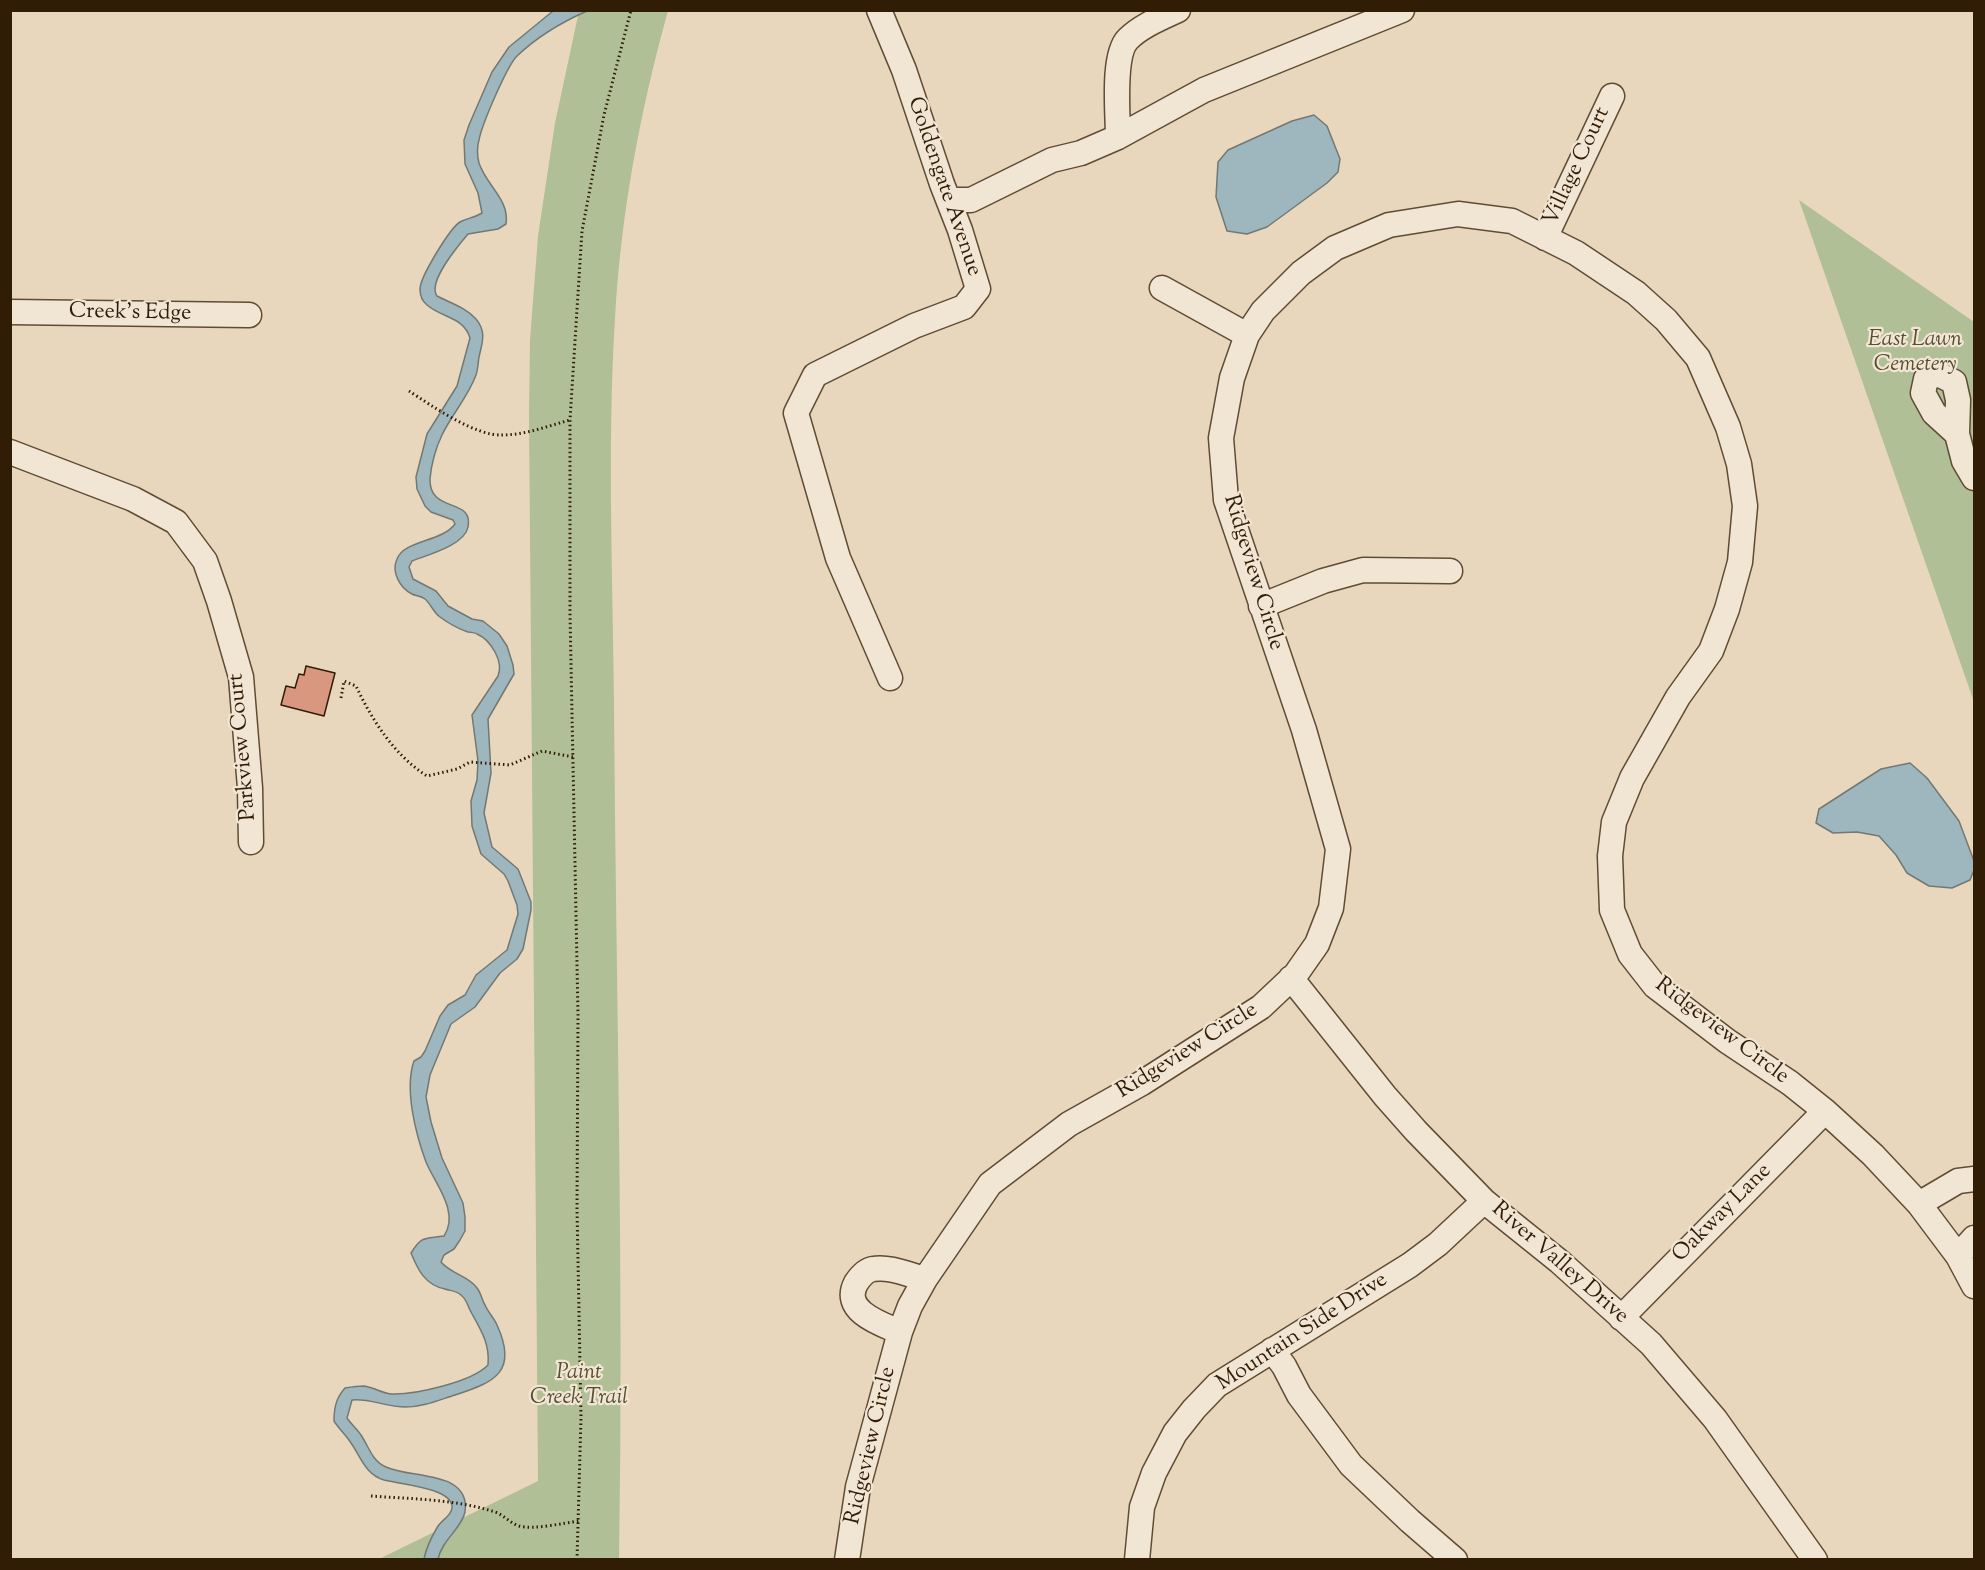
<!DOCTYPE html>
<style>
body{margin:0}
#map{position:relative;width:1985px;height:1570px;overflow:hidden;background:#e9d7bd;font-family:"Sorts Mill Goudy",serif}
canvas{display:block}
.frame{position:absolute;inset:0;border:12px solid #311d06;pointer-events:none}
</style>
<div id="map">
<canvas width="1985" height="1570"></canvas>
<div class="frame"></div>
</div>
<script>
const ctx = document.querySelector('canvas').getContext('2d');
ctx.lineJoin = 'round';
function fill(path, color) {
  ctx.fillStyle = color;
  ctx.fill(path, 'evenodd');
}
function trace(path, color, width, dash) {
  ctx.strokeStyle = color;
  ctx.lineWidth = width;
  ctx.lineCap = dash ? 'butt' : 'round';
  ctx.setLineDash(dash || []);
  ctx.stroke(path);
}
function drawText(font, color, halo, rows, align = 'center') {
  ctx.font = font + ' "Sorts Mill Goudy",serif';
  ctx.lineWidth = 4.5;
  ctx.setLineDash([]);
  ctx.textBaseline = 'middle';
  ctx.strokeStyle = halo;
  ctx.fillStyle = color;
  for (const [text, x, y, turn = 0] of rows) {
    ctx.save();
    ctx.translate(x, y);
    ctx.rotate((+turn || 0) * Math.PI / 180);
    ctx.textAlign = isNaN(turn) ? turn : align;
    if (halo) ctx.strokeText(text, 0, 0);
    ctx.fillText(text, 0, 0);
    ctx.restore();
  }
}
fill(new Path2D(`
 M579,11H668C640,111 621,214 615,318C607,447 613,578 614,708C616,992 624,1276 619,1559L377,1560L538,1481L529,417L530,340L538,236L555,123Z
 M1799,200L1974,322V702Z`), '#b0bf95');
const water = new Path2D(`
 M553,11H587C562,22 537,37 517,56C507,66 482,124 479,140C477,146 477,156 479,163C486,185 510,200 506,224L498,229L468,234C458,246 427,282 437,296C450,303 465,307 476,319C487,332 482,343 479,357C478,363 478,369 476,375C468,397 452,414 442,435C436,447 431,465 430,479C429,514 474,497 468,527C465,545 427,555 412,561L409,567L413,579L436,591L448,606L472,619L483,621L499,634L507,646L513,665L514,674L488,719L491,773L484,813L492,847L518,869L531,902V910L523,949L517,959L500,973L475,1007L451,1024L430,1075L426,1097L431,1122L442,1158L463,1203L465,1217V1231L460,1240L454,1249L444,1255L441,1262C451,1274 469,1276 477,1288C481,1293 482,1300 485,1305C488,1312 494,1318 497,1325C518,1371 496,1382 455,1395C439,1400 423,1407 406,1407C386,1407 369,1398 352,1400L347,1418C351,1424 357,1429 361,1435C369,1447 372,1461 386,1467C411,1479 471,1470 465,1512C462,1528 442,1540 438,1559H424C426,1548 432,1536 438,1526C443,1519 451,1516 452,1508C454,1488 399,1484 384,1480C365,1474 361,1457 351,1443C346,1435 339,1429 334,1421C334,1408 336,1398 345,1388C351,1387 358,1386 364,1386C373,1387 381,1393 391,1394C414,1395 472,1382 488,1365C490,1344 481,1330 471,1312C468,1307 467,1300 462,1296C458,1291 451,1291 445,1289C425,1285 418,1270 411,1253C422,1235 425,1239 444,1236C460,1212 435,1184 426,1162C416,1135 404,1089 414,1061L421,1057L425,1051L440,1016L448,1005L465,995L476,975L507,950L518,914L517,905L508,881L504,874L481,854L472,826L471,801L477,780L478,761L472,715L498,676C504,662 491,640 477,634C476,633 470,632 468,632C459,629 448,623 440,617C433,612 431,604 425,599C421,596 416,596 412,594C400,588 391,572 397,559C404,540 442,542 455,524L453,520L431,512L425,506L417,489L416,477L427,434L457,386L470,338C464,317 442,318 427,305C422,301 420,296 420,289C420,277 450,228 460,222C467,218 474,218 482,213L478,193L465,164L464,140L469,125L492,72L509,47Z
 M1314,115L1327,126L1340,159L1338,172L1327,183L1267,227L1247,234L1227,231L1216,197L1218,162L1228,150L1292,121Z
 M1910,763L1927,778L1959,821L1974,861V870L1970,880L1952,888L1929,886L1907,873L1896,855L1879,836L1857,832L1833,833L1816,823L1819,809L1881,769Z`);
fill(water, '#9eb6bd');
trace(water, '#727974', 1.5);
const building = new Path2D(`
 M306,666L335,673L324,716L281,705L286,686L295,688L299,674L304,675Z`);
fill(building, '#da977f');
trace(building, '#311d06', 1.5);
const minor = new Path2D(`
 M879,10L904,70L942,184L960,230L978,289L964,307L914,326L815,375L796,413L838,558L890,678
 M1118,137C1118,114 1112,55 1128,39C1141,26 1161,18 1178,10
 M949,200H971L1052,160L1081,153L1118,137L1204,90L1402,10
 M1545,238L1612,96
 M1162,288L1247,335
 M10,312L249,315
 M1957,434L1934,413L1923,393L1926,379L1938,374L1954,382L1958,400L1957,434L1964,461L1974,478
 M10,452L133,499L176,522L205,561L219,601L241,677L250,788L251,842
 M1261,606L1323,581L1363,570L1450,571
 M1291,978L1385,1096L1416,1131L1484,1201L1560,1262L1651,1344L1715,1419L1815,1560
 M1919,1204L1958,1181L1974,1179
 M1958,1256L1974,1238
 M1621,1318L1825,1111
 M900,1332C881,1324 841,1311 856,1283C860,1277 866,1270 873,1269C890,1266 909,1275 925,1279
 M1272,1350L1284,1366L1299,1395L1351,1465L1410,1521L1455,1560
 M847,1560L858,1487L900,1332L910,1306L925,1279L990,1184L1069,1124L1142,1083L1261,1007L1296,974L1317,944L1331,908L1338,849L1304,730L1226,500L1221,438L1232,378L1247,335L1263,311L1301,273L1335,248L1389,225L1458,214L1512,221L1576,253L1636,293L1666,320L1698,358L1728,427L1739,464L1745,506L1740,562L1727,609L1711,651L1678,697L1632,778L1614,822L1610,856L1612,910L1630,954L1655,986L1727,1041L1790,1083L1825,1111L1873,1155L1919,1204L1958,1256L1974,1286
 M1137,1560L1142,1507L1154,1473L1175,1433L1194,1409L1217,1385L1410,1265L1438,1244L1484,1201`);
trace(minor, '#5f4c34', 27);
trace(new Path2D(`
 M409,391C432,406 475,436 502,435C525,435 548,426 570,420
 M341,698L344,681L356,686C372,720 394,755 427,776L457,769L470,762L510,765L542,751L573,757
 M371,1496C412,1499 455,1499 495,1512C504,1515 510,1523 519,1526C534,1530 563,1523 579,1521
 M577,1560L581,1417L577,1208L578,1015L570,613V420L582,231L604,115L631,10`), '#311d06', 3, [1.5, 3]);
trace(minor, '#f1e5d4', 24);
drawText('22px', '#311d06', '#f1e5d4', [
 ["Village Court",1578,167,-65],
 ["Goldengate Avenue",943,187,71],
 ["Creek's Edge",130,314,1],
 ["Ridgeview Circle",1252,573,73],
 ["Parkview Court",244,747,-95],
 ["Ridgeview Circle",1721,1032,37],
 ["Ridgeview Circle",1188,1052,-32],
 ["Oakway Lane",1723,1214,-45],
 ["River Valley Drive",1559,1264,41],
 ["Mountain Side Drive",1303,1333,-33],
 ["Ridgeview Circle",872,1446,-77]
]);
drawText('italic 22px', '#574e31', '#f1e5d4', [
 ["East Lawn",1915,341],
 ["Cemetery",1915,366],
 ["Paint",579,1374],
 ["Creek Trail",579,1399]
]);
</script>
